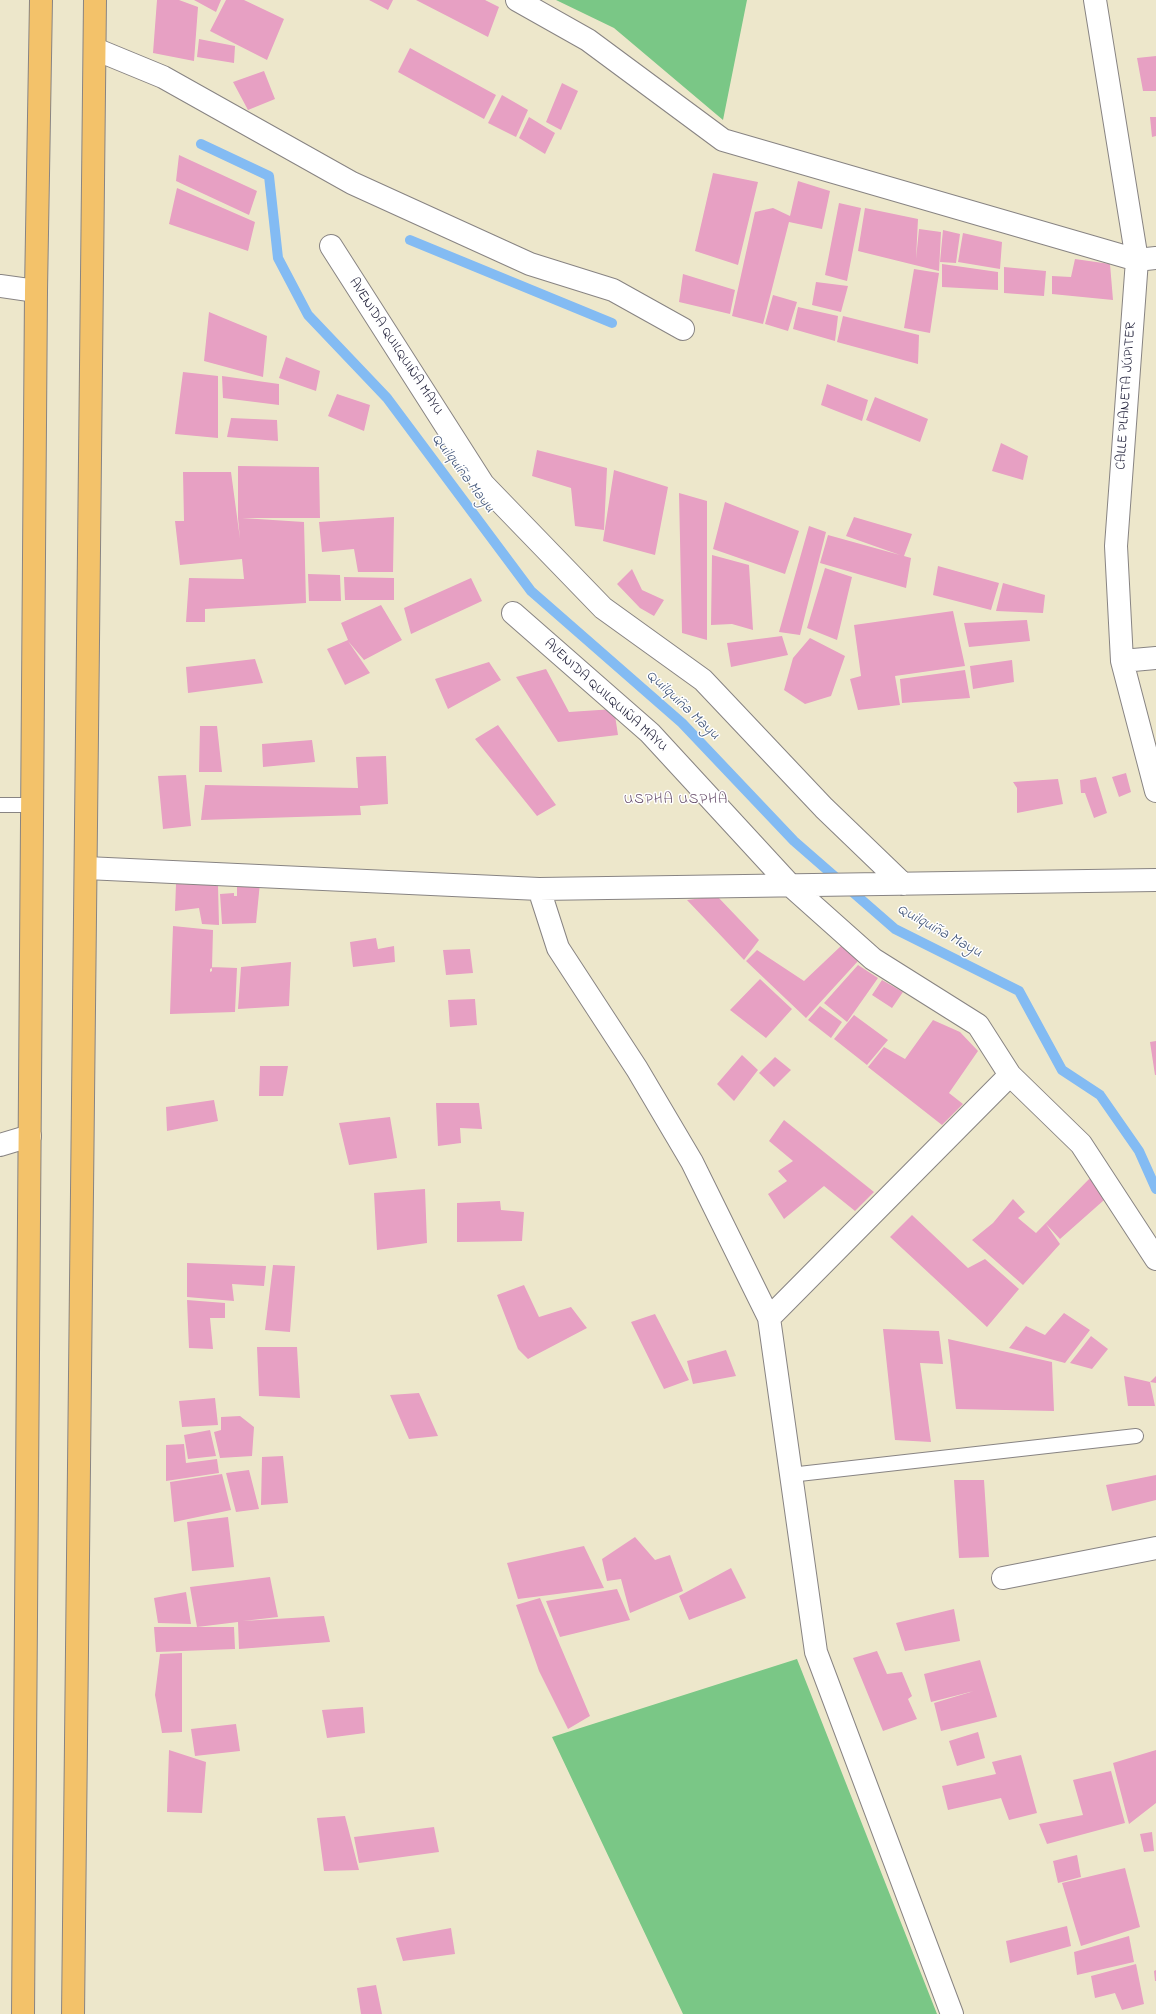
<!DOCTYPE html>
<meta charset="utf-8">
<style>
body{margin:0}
canvas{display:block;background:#ede7cb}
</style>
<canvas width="1156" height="2014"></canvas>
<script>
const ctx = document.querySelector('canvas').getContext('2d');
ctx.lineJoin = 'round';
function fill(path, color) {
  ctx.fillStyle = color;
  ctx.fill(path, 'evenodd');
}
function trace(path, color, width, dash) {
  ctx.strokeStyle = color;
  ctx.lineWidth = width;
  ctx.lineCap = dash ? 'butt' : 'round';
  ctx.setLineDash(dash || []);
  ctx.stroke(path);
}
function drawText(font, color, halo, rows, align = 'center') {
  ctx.font = font + ' "Indie Flower",sans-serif';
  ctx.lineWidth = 3;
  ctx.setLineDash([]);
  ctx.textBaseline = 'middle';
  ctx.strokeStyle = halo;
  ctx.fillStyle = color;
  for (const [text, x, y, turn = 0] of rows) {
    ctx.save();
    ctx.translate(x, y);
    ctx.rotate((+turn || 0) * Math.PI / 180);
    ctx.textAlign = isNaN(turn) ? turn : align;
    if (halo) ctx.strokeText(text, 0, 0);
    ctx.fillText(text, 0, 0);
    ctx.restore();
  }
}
fill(new Path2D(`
 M556,0H747L723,120L614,28Z
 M797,1659L937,2014H683L552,1737Z`), '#7ac786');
trace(new Path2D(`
 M201,144L269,176L278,258L308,315L387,398L531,591L682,723L794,841L895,929L1019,991L1062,1070L1100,1095L1139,1151L1156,1189
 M410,240L612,323`), '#83bbf3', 10);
fill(new Path2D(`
 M157,0H179L198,7L194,61L153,53Z
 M194,0H221L216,12Z
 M226,0H244L284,19L267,60L210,31Z
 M369,0H393L388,10Z
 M416,0H485L499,7L488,37Z
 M199,39L235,46L234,63L197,57Z
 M410,48L496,95L484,119L398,72Z
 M1156,56V91H1143L1137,58Z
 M264,71L275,99L248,110L233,82Z
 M562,83L578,91L561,130L546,122Z
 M502,95L528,110L516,137L488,123Z
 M529,117L555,133L545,154L519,138Z
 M1150,117H1156V136L1152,137Z
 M179,155L257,191L249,215L176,181Z
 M713,173L758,182L738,265L695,251Z
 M798,181L830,191L822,229L789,222L763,324L732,316L755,212L773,208L790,216Z
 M177,188L255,222L248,251L169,224Z
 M839,203L861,208L847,281L825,275Z
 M865,208L918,219L916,259L919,229L941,232L939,271L858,251Z
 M943,230L960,234L956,263L940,262Z
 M963,233L1002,242L1000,269L958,262Z
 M1075,259L1110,264L1113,300L1052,294V276L1071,277Z
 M942,264L998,272V290L942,287Z
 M1004,267L1046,271L1044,296L1004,293Z
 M914,269L939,273L930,333L904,328Z
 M683,274L735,290L730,314L679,302Z
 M816,282L848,286L841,312L812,305Z
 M773,295L797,302L788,331L765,324Z
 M798,307L838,316L835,341L793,329Z
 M209,312L267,336L263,377L204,361Z
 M843,316L919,335L918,364L837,342Z
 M286,357L320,371L316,391L279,378Z
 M183,372L218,376V438L175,434Z
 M222,376L279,384V405L223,398Z
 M827,384L868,400L862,421L821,405Z
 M337,394L370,405L364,431L328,416Z
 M875,397L928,419L920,442L866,420Z
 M231,418L277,420L278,441L227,437Z
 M1001,443L1028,456L1023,480L992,471Z
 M537,450L607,468L604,530L575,526L571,488L532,476Z
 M238,466L319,467L320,518H242L304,522L306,603L205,609V622H186L189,578L244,579L242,559L180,565L175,521H184L183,472H231L240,539L238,518Z
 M614,470L668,487L655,555L603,541Z
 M679,493L707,501V640L682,633Z
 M725,502L799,531L785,574L713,549Z
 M394,517L393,572H358L354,549L322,552L319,522Z
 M854,517L912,534L904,556L911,558L906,588L820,563L828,535L900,555L846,536Z
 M809,526L826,532L800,635L779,632Z
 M712,555L749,565L753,630L732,624L711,625Z
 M938,566L999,583L991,610L933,595Z
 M825,568L852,577L837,640L807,628Z
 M632,569L642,590L664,600L654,616L640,608L617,584Z
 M308,574L340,575L341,601H309Z
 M344,577L394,578V600H345Z
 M471,578L482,601L411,634L404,608Z
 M1003,583L1045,595L1043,613L996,611Z
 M381,605L402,640L364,660L348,641L370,673L345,685L327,649L348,640L341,623Z
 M953,611L965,666L895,676L900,705L858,710L850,679L861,676L854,625Z
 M1027,620L1030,641L969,647L964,623Z
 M782,636L788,655L731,667L727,643Z
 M810,638L845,656L831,696L805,704L784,690L793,658Z
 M255,659L263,683L188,693L186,667Z
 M1012,660L1014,682L973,689L970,666Z
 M489,662L501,680L448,709L435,679Z
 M546,669L569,712L614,709L618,735L558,742L516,677Z
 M965,670L970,698L902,703L900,679Z
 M498,725L556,805L537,816L475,739Z
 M200,726H217L222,772H199Z
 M312,740L315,762L263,767L262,744Z
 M386,756L388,804L360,806L361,815L201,820L205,785L358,788L356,757Z
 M1126,773L1131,792L1119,797L1112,777Z
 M186,775L191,826L163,829L158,776Z
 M1096,777L1107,813L1094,818L1085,793H1081L1080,780Z
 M1058,779L1063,804L1017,813V788L1013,782Z
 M237,883H260L256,923L222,924L220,894L234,893V896H237Z
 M176,884L218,885L219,925L202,924L199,908L175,911Z
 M717,896L759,940L744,960L687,900Z
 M173,926L213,930L212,968L210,969V972L212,971V967L237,968L235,1012L170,1014Z
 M376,938L378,949L394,946L395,962L353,967L350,942Z
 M842,945L858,961L806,1018L746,961L757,950L804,981Z
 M470,949L473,973L446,975L443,950Z
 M291,962L289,1006L238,1009L241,967Z
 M858,965L878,978L847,1022L824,1003Z
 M760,979L792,1009L766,1038L730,1010Z
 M882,980L903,992L892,1008L872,995Z
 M475,999L477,1025L450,1027L448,1000Z
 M820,1006L842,1022L831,1038L808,1020Z
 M854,1015L888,1040L867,1065L834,1039Z
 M933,1020L960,1032L978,1051L949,1093L963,1104L942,1125L868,1067L884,1047L905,1059Z
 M1156,1041V1075H1155L1150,1042Z
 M742,1055L758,1070L734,1101L717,1084Z
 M775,1057L791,1070L774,1087L759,1073Z
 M260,1066H288L283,1096H259Z
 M214,1100L218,1121L167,1131L166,1107Z
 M436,1103H479L482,1129L460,1128L461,1143L438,1146Z
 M390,1117L397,1158L349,1165L339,1123Z
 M784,1120L874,1192L855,1211L824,1186L784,1219L768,1194L787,1181L778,1171L793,1161L769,1141Z
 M1094,1174L1112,1193L1060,1239L1046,1224L1060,1244L1023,1285L972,1240L993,1223L1013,1199L1025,1212L1018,1218L1036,1233Z
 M425,1189L427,1243L377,1250L374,1193Z
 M500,1201L501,1210L524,1212L522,1241L457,1242V1203Z
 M912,1215L968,1268L985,1259L1019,1289L987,1327L890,1237Z
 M187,1263L266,1266L264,1286L232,1284L234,1301L187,1297Z
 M273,1265L295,1266L290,1332L265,1330Z
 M524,1285L539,1317L571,1307L587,1328L528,1359L518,1349L497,1295Z
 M187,1300L225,1303V1318H210L213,1349L189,1348Z
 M1064,1313L1090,1330L1065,1363L1009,1348L1026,1326L1045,1335Z
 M655,1314L689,1380L664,1389L631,1322Z
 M883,1329L939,1331L943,1364L920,1363L931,1442L895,1440Z
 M1091,1336L1108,1349L1092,1369L1070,1363Z
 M948,1339L1052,1362L1054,1411L956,1409Z
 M257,1347H297L300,1398L259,1396Z
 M726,1350L736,1376L693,1384L687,1361Z
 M1124,1376L1150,1382L1155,1406H1128Z
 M1156,1376V1383L1150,1382Z
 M419,1393L438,1436L409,1439L390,1395Z
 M215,1398L218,1425L182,1427L179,1401Z
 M240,1416L254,1427L252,1456L220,1458L214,1432L221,1430V1417Z
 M210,1430L216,1456L188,1459L184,1435Z
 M184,1444L186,1463L217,1459L219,1473L166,1481V1445Z
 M283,1456L288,1503L261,1505L262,1457Z
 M249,1470L259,1509L236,1512L226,1473Z
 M222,1474L231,1510L174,1522L170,1482Z
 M1156,1475V1500L1112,1511L1106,1485Z
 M954,1480H984L989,1557L959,1558Z
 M228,1517L234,1567L192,1571L187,1522Z
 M635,1537L655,1560L670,1555L683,1591L630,1613L621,1579L607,1581L602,1559Z
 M584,1546L604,1588L518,1599L507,1563Z
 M731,1568L746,1598L689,1620L679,1596Z
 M270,1577L278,1617L243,1621L324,1616L330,1642L239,1649L238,1622L197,1627L190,1587Z
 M617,1589L630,1620L560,1637L546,1601Z
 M186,1592L191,1624L158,1623L154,1598Z
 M540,1598L590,1716L568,1729L539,1671L516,1605Z
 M954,1609L960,1641L905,1651L896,1623Z
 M154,1627H234L235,1649L156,1652Z
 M877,1651L887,1674L902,1672L912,1696L908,1699L917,1719L883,1731L853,1658Z
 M182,1653V1732L162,1733L155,1695L160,1654Z
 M980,1660L997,1717L941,1731L934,1703L974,1691L931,1702L924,1674Z
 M363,1707L365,1733L327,1738L322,1710Z
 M236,1724L240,1751L195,1756L191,1729Z
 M978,1732L985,1758L957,1766L949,1741Z
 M169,1750L206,1762L202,1813L167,1812Z
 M1156,1750V1803L1129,1824L1113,1763Z
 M1021,1755L1037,1813L1009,1820L1001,1798L948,1810L942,1786L996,1774L992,1762Z
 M1111,1771L1125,1823L1047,1844L1039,1824L1083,1815L1073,1780Z
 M345,1816L359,1870L324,1871L317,1818Z
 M434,1827L439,1852L359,1863L354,1837Z
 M1152,1832L1154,1851L1144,1852L1140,1834Z
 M1077,1855L1081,1877L1058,1883L1053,1861Z
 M1125,1868L1140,1927L1081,1946L1062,1883Z
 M1067,1926L1071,1946L1010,1963L1006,1941Z
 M451,1928L455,1954L403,1961L396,1938Z
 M1129,1936L1134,1962L1077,1975L1074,1952Z
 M1136,1964L1144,2004L1122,2010L1115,1993L1095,1998L1091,1976Z
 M1156,1970V1981H1155L1154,1971Z
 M376,1985L382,2014H361L357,1988Z`), '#e7a0c3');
const service = new Path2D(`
 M0,805H33
 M790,1475L1136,1436`);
const minor = new Path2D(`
 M517,0L588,40L723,140L1137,260L1156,258
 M1095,0L1137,260L1116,546L1122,661L1156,791
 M95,49L163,77L352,183L530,264L613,290L683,329
 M331,246L483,484L603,608L703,680L824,808L903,884
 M0,286L36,291
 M513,613L650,733L790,885L873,959L978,1025L1010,1075L1081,1144L1156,1259
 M1122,661L1156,658
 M86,868L539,889L1156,880
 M539,889L558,948L637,1069L692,1162L769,1318L816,1652L952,2014
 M769,1318L1010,1075
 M1003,1578L1156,1548`);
const tertiary = new Path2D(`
 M0,1145L30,1136`);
const trunk = new Path2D(`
 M23,2014L36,291L41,0
 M73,2014L95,0`);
trace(service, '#888483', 16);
trace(minor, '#888483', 24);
trace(tertiary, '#888483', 24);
trace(trunk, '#888483', 24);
trace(service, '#fff', 14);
trace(minor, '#fff', 22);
trace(tertiary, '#fff', 22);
trace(trunk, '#f3c26a', 22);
drawText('14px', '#22223b', '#fff', [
 ["AVENIDA QUILQUIÑA MAYU",395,347,57],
 ["CALLE PLANETA JÚPITER",1127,396,-86],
 ["AVENIDA QUILQUIÑA MAYU",605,696,42]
]);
drawText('italic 15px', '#44587b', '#fff', [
 ["Quilquiña Mayu",462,474,53],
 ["Quilquiña Mayu",682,706,43],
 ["Quilquiña Mayu",939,932,29]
]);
ctx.letterSpacing = '1px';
drawText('15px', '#674e6b', '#fff', [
 ["USPHA USPHA",676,801]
]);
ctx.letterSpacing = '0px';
</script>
